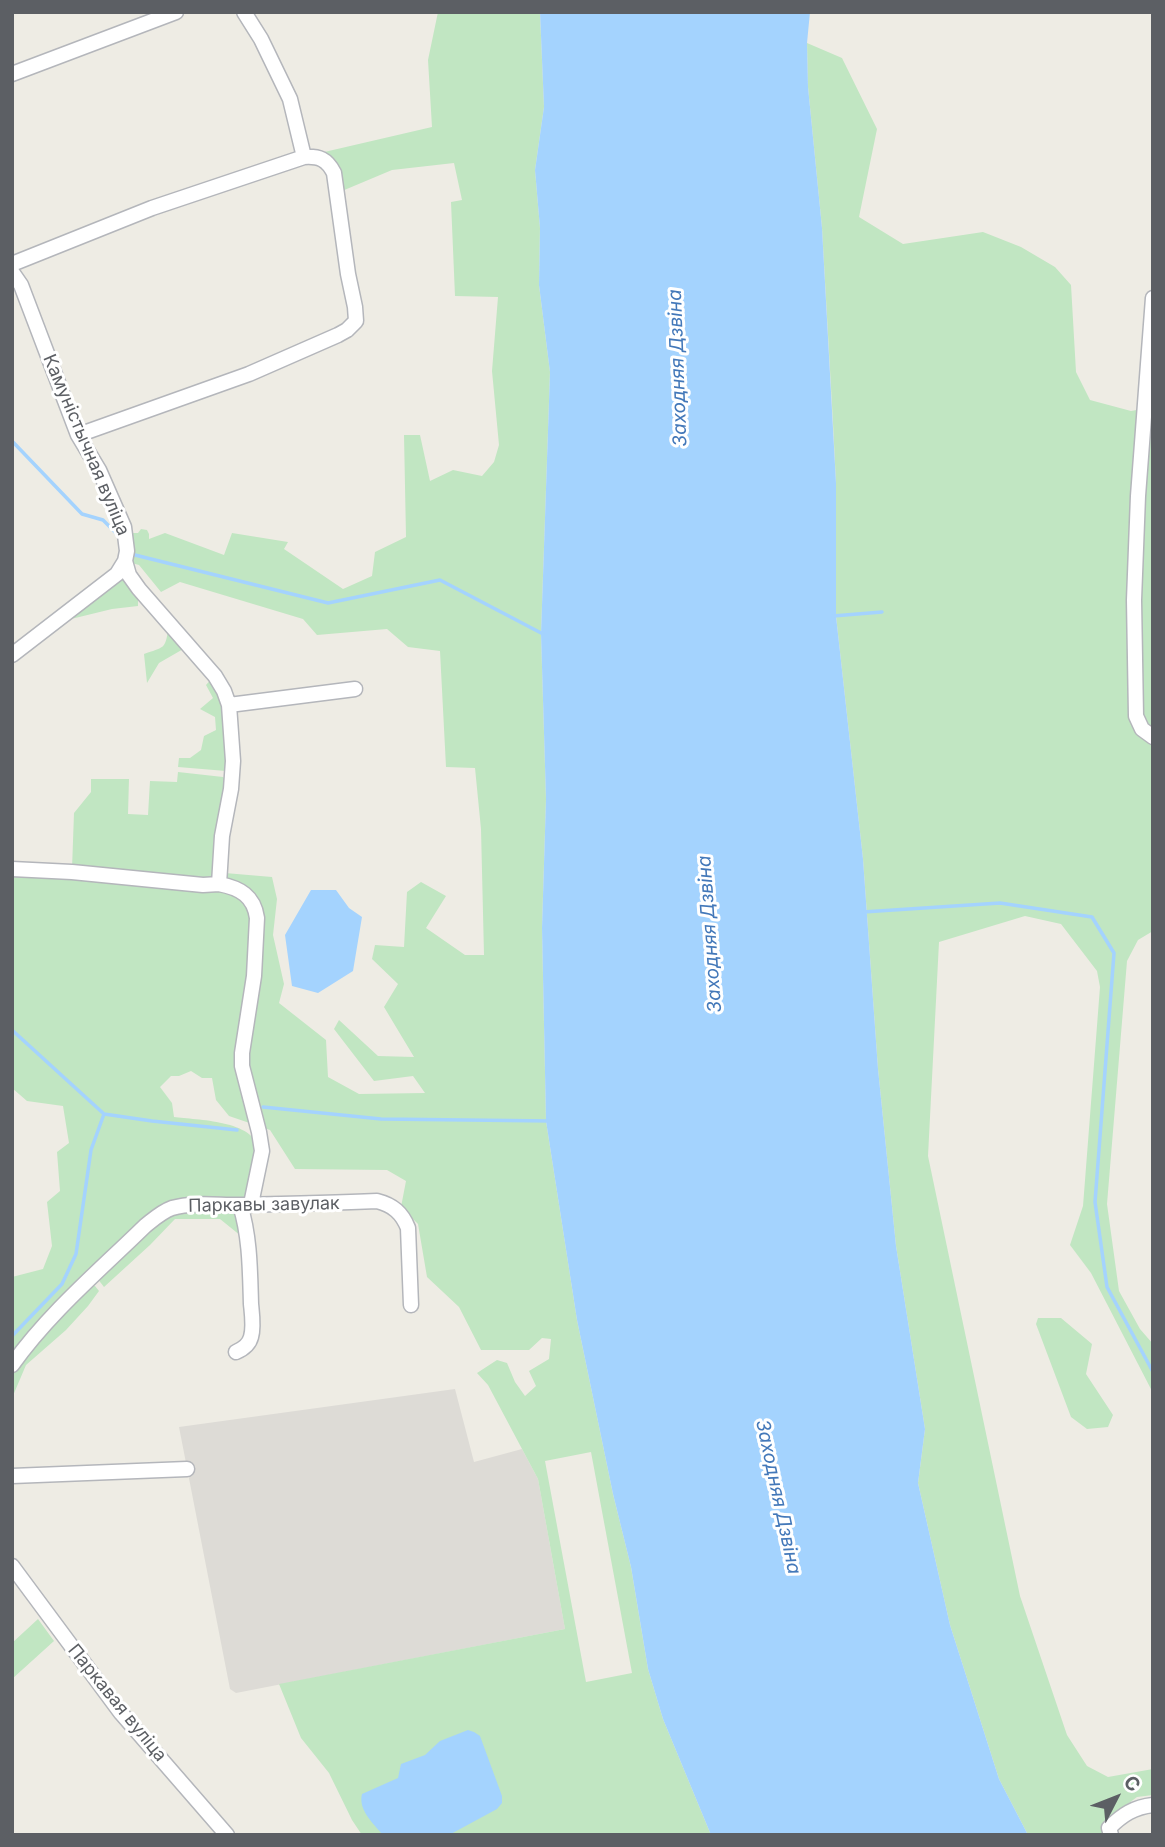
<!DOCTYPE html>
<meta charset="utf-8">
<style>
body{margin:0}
#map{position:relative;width:1165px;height:1847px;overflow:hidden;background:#eeece4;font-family:Inter,sans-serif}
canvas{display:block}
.frame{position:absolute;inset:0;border:14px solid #5c5f64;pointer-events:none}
.north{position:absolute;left:1081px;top:1763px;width:70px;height:70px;-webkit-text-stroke:5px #fff;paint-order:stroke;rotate:48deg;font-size:19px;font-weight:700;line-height:28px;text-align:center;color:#5c5f64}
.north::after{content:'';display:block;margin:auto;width:24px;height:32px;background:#5c5f64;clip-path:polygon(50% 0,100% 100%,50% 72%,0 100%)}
</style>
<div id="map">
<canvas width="1165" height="1847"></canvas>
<div class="frame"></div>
<div class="north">С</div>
</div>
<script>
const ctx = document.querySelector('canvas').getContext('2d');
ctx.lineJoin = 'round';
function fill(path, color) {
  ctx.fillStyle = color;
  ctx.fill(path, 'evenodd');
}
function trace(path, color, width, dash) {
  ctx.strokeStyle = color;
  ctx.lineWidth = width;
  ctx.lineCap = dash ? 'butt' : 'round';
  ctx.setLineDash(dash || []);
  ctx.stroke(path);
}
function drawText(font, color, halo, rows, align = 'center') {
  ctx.font = font + ' Inter,sans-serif';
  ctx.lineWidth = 6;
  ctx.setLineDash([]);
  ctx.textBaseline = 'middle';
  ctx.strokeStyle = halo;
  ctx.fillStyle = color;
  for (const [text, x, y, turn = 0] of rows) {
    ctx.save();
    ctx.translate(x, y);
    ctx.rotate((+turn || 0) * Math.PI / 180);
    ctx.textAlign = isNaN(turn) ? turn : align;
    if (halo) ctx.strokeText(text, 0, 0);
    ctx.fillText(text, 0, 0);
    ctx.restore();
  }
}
fill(new Path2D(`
 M455,1389L474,1462L522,1449L538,1479L565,1629L236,1693L230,1689L179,1427Z`), '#dddbd6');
fill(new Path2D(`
 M438,12H540L544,107L535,170L540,228L539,285L550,372L541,634L546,799L542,928L546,1121L577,1320L613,1494L631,1567L648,1669L663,1719L711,1835H362L352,1820L329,1773L301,1738L279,1684L565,1629L538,1479L488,1385L477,1373L497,1360L507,1363L515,1382L525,1396L536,1386L529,1371L549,1359L551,1339L542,1338L529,1350H481L459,1307L427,1277L418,1224L401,1207L406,1181L387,1170L295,1169L270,1130L229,1116L216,1100L212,1078H202L191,1071L179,1076H171L160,1087L172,1103L174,1117C196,1120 256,1120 258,1150C258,1158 248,1189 246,1199L169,1206L12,1359V1277L43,1269L52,1246L47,1202L60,1191L57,1152L69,1143L63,1106L27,1101L12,1088V873L233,890L260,918L226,880L225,873L272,877L277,899L273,935L284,984L279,1003L326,1040L328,1077L359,1094L425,1093L413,1076L374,1081L334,1029L339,1020L378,1056L414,1057L384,1007L398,984L372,959L375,945L404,947L407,892L421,882L446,896L426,928L465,955H484L481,829L475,768L446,767L440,651L408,647L387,629L317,635L303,619L180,582L161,592L139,565L128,562L138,598V606L112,609L67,620L108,586L132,533H138L141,529L147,530L149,534V539L165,533L224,555L232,533L288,542L284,549L343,589L372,576L375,552L406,537L404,435H420L430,481L453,470L482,476L494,462L499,445L492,371L498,297L455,296L451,202L462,200L454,163L392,170L342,191L320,153L432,127L428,60ZM591,1452L632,1673L586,1682L545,1461Z
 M807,43L842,58L877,129L859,217L903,244L983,232L1021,247L1055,267L1071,285L1076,372L1090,400L1131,411L1153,407V931L1138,940L1127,961L1107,1204L1119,1291L1140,1329L1153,1344V1393L1091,1273L1070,1245L1083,1206L1100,987L1097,971L1061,924L1025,916L939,942L928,1156L1020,1596L1067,1735L1087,1766L1108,1777L1153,1769V1795L1137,1797L1105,1821L1108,1835H1028L999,1779L950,1625L918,1483L925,1429L896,1246L878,1069L863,859L836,616V483L833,423L822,228L808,87Z
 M168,628L185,648L159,663L147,683L144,654C163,647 166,650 168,628Z
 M213,677L227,709L226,771L178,767L179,758H190L201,750L204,736L216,730L215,717L200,709L213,698L206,685Z
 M178,772L223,777L227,781L216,874L209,880L72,869L74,813L91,792V779H129L128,814L148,815L150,781L177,782Z
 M230,1209L237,1214L241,1236L220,1219H175L150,1245L104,1287L97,1278L171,1212Z
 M91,1285L95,1286L99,1291L88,1306L66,1330L26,1365L12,1398V1372L14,1368L24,1355Z
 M1038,1318H1061L1092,1344L1086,1374L1113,1415L1108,1427L1087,1429L1071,1417L1036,1324Z
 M38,1619L54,1641L12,1679V1643Z`), '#c1e6c2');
fill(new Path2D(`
 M540,12H810L807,43L808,87L822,228L836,483V616L863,859L878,1069L896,1246L925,1429L918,1483L950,1625L999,1779L1028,1835H711L663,1719L648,1669L631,1567L613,1494L577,1320L546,1121L542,928L546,799L541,634L550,372L539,285L540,228L535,170L544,107Z
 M311,890H336L349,908L362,917L353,971L318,993L292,986L285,935Z
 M468,1730L474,1732L480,1736L502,1796V1803L497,1809L449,1835H383C373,1823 358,1810 362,1794L398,1778L401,1764L425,1755L440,1741Z`), '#a4d3fe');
trace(new Path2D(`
 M12,441L82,514L103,520L118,535
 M135,555L328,603L440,580L543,634
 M833,616L882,612
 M863,912L1000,903L1092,917L1114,953L1095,1202L1107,1287L1153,1372
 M12,1030L104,1114L152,1121L237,1130
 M263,1107L381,1119L551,1121
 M12,1336L62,1284L76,1254L91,1150L104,1114`), '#a4d3fe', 3.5);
const street = new Path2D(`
 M12,74L176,12
 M12,264L152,208L304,157
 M12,272L21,285L78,435L99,470L124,527L127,551L125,561L117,574L12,655
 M1153,298L1138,496L1134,600L1136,716L1142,729L1153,737
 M78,435L249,374L338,335L347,330L356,321L355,307L348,274L334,173C327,159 319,156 304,157L290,99L261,39L244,12
 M125,561L129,575L139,589L215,676L224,691L229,705
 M12,869L72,872L203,885L219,884L222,836L231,789L233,761L229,705L355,689
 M219,884C240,888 254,896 257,918L254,976L242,1053V1066L259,1132L262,1151L251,1204
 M236,1352C243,1349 249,1345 251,1337C254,1327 252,1314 251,1304C250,1271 250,1236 240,1205
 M12,1365C49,1313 100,1270 145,1226C154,1219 161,1212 172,1208C193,1202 216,1205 237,1205C284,1204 331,1203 377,1201C393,1205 402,1213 408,1228L411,1305
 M12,1476L187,1469
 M12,1566L121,1713L227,1835
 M1111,1835L1109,1828C1122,1815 1134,1807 1153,1805`);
trace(street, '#b4b6bb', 17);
trace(street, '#fff', 14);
drawText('18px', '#5c5f64', '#fff', [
 ["Камуністычная вуліца",86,445,67],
 ["Паркавы завулак",264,1205,-1],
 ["Паркавая вуліца",117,1703,51]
]);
drawText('italic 19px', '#4378b9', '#fff', [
 ["Заходняя Дзвіна",678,368,-92],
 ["Заходняя Дзвіна",710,934,-94],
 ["Заходняя Дзвіна",778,1497,78]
]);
</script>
